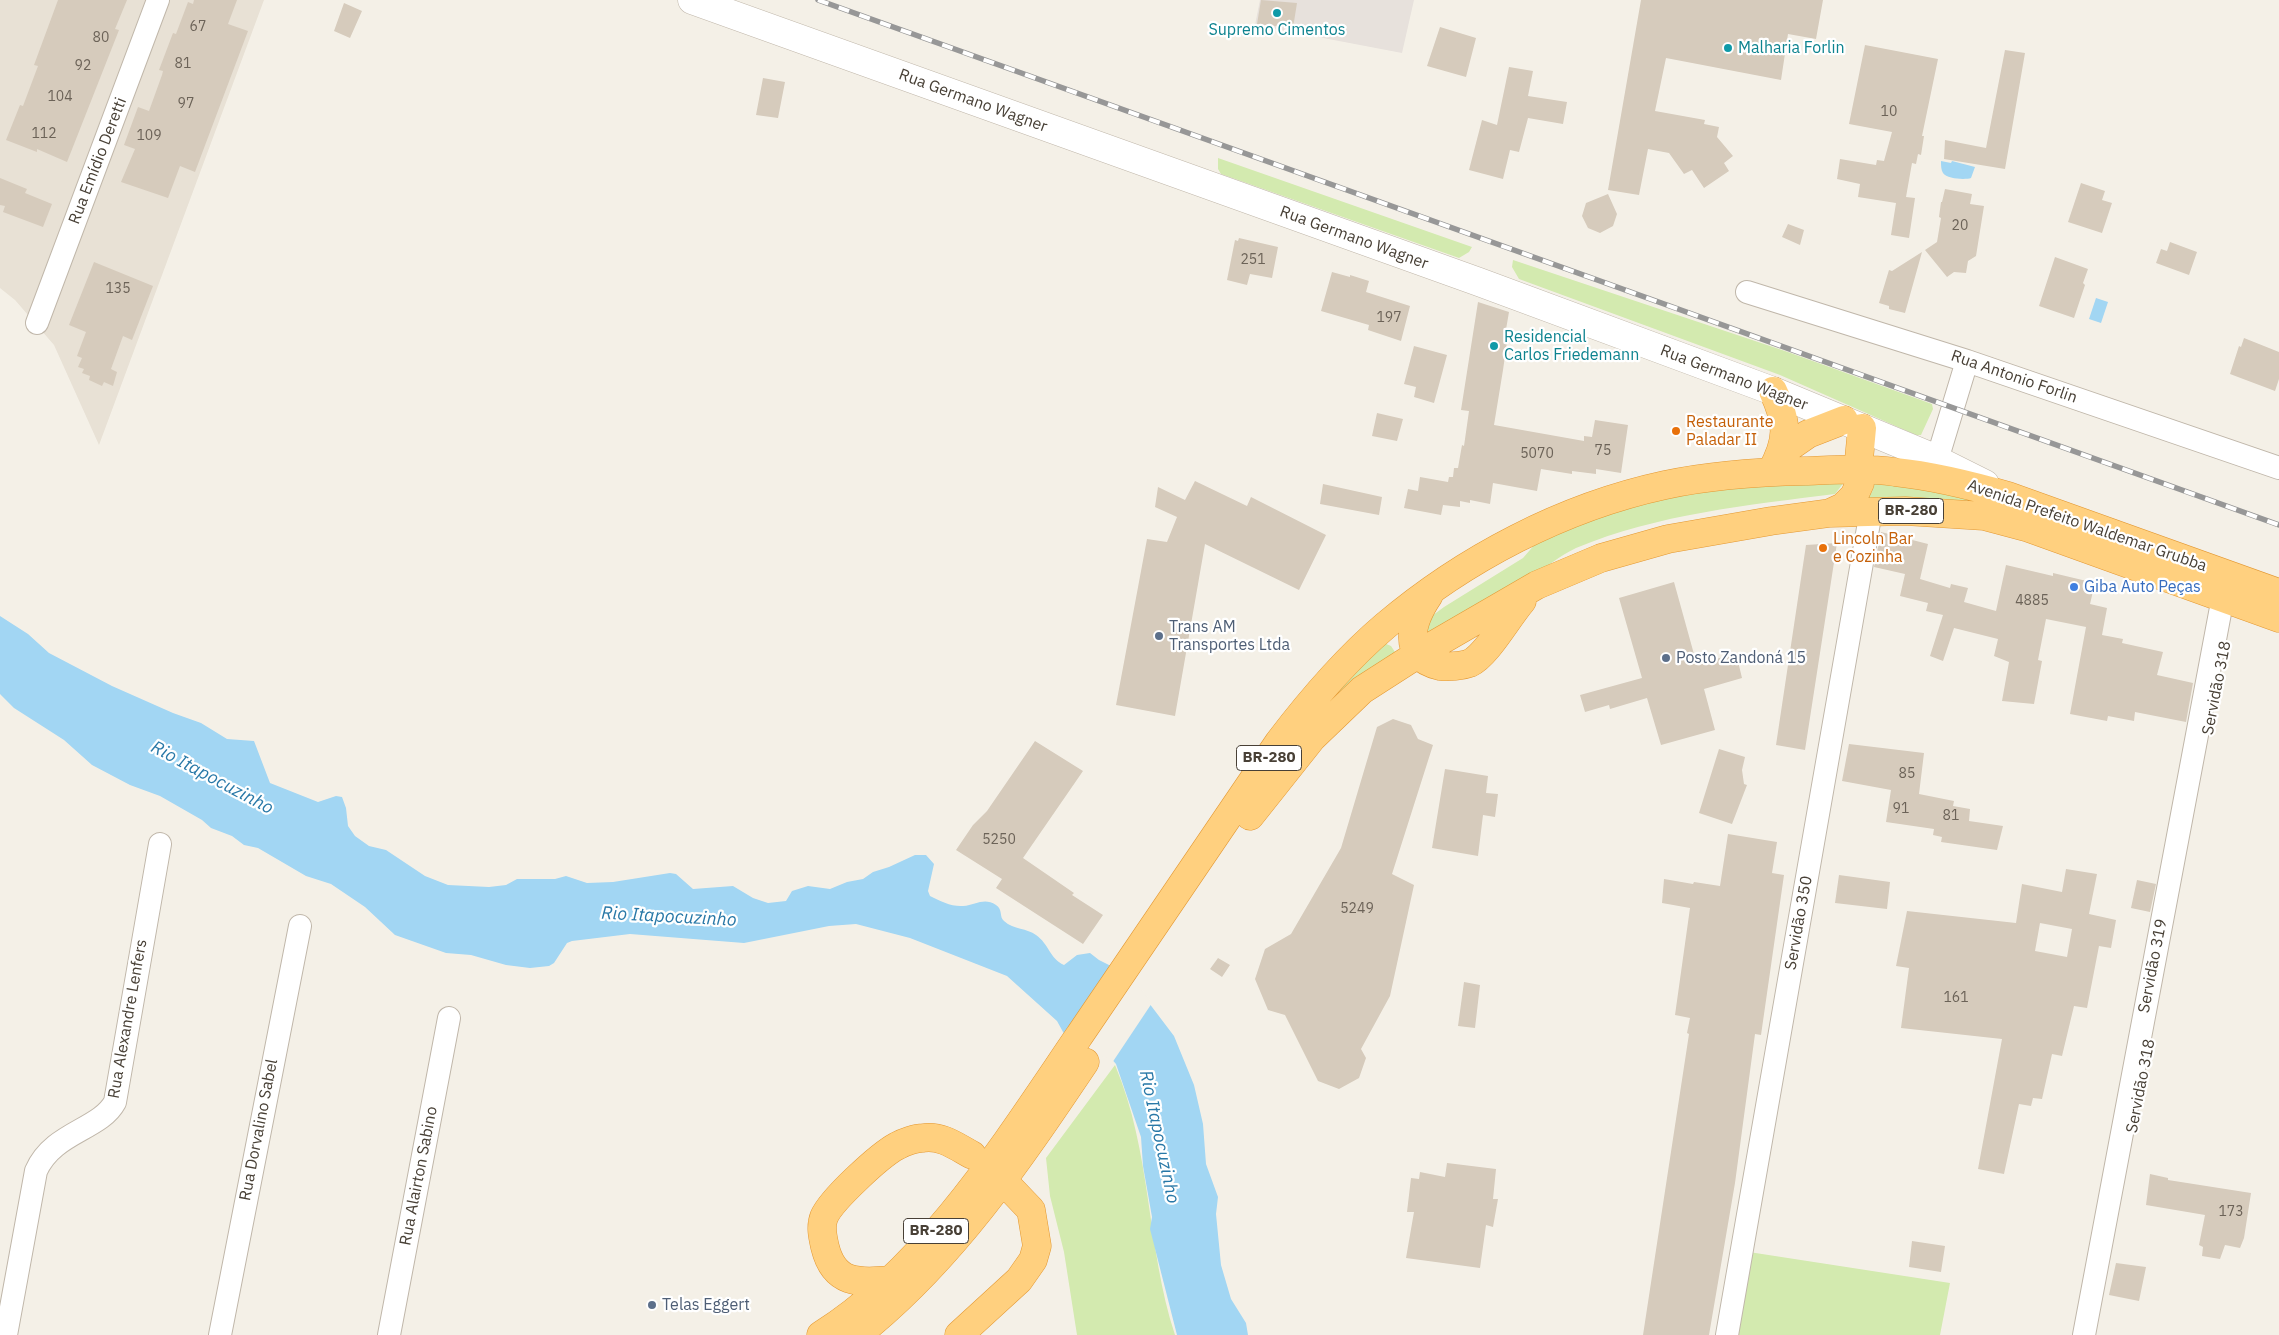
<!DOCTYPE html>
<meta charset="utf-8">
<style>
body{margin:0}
canvas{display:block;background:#f4f0e7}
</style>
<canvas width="2279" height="1335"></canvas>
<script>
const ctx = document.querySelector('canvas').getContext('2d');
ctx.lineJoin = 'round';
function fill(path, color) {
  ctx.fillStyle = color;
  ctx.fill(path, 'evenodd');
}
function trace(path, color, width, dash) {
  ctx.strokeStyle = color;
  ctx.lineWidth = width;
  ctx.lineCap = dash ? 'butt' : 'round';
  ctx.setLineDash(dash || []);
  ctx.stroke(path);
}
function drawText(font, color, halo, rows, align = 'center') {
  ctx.font = font + ' "IBM Plex Sans",sans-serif';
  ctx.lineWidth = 4.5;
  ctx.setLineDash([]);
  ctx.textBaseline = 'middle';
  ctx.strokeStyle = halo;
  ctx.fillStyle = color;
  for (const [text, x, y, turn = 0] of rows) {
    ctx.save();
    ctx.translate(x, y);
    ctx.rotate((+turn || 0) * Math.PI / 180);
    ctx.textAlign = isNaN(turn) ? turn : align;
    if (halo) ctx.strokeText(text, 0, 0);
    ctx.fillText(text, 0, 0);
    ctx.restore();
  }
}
fill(new Path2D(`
 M0,0H264L99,445L54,345L15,300L0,288Z`), '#e8e1d5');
fill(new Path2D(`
 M1260,0H1414L1402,53L1255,25Z`), '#e7e1dc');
fill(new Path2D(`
 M1218,158L1472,247L1469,252L1459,258L1221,174L1218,169Z
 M1513,260L1785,351L1932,404L1933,409L1921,435H1916L1780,375L1519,279L1512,267Z
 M1876,480L1919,486L2024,511L1864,500L1872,492Z
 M1845,481L1835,494C1748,505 1658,514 1576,548C1559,556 1547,567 1532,576C1496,598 1459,617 1423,638L1425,621L1444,607L1523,558L1536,543L1566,529L1618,511L1662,499L1733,486Z
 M1384,643L1391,646L1397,655L1302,729Z
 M1115,1065C1152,1152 1146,1246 1175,1335H1077L1064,1252L1050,1196L1046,1158Z
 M1749,1252L1950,1283L1940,1335H1736Z`), '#d3eaaf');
fill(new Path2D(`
 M1941,161L1951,163L1952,161L1975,167L1971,178C1965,180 1947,179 1943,173C1941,170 1941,165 1941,161Z
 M2096,298L2108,302L2101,323L2089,319Z
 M0,616L28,634L49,653L112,686L173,713L201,723L227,739L254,741L270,783L318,802L336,796L342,797L346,808L348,826L355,836L369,846L386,850L425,876L448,885L489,887L506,885L517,879H555L566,876L587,883L613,882L670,873L676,874L693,889L733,886L753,898L768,903L786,901L792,891L808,886L830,889L847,882L863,879L873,872L889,867L915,855H926L934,864L928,891L930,896C940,901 952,907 963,906C976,905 984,897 996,905C1003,909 999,917 1004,921C1014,930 1027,928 1036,935C1049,944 1050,959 1064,965L1077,955L1090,953L1099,960L1117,969L1068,1041L1057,1021L1007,976L910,938L856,924L829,926L744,943L630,934L572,941L567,943L554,963L549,966L530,968L506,965L471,955L446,953L395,935L365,907L331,884L306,876L258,848L244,845L232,836L211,828L202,820L160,796L130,785L92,765L64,740L14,708L0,694Z
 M1149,1003L1174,1036L1194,1085L1203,1124L1206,1164L1218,1197L1216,1214L1221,1265L1231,1299L1246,1323L1248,1335H1177L1150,1229L1152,1217L1143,1166L1141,1137L1116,1064L1108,1055Z`), '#a2d6f3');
fill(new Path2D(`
 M1134,983L1137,984L1152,1003L1112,1063L1107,1058L1090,1054L1088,1051Z`), '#f4f0e7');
fill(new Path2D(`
 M58,0H127L115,29L119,30L67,162L37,149V152L6,140L20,105L23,106L38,66L34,65Z
 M194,0H237L228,24L248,31L195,172L180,166L168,198L121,182L135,149L124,145L138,107L149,111L162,75L163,71L159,70L173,33L176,34L188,2L193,4Z
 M1261,0L1297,3L1293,28L1257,24Z
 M1641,0H1823L1816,39L1788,34L1781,80L1666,58L1655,111L1705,120L1704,124L1719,127L1717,137L1733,156L1724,163L1729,171L1704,188L1692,170L1684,174L1669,153L1648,149L1639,195L1608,190Z
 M344,3L362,11L350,38L334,31Z
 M1440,27L1476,38L1466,77L1427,66Z
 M1865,45L1938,59L1922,136H1924L1921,155L1918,154L1916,164L1912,163L1906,197L1915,198L1909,238L1891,235L1896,203L1858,197L1860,184L1837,179L1840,159L1876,165L1877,160L1884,161L1892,132L1849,124Z
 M2005,50L2025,53L2005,169L1944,159L1945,140L1986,148Z
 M1509,67L1533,71L1528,96L1567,102L1563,124L1528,118L1519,152L1510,150L1503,179L1469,170L1482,120L1497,125Z
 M763,78L785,82L778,118L756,115Z
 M0,178L27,189L25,193L52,204L43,227L3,212L5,206L0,205Z
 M2081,183L2105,191L2102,200L2112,203L2102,233L2068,222Z
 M1945,189L1972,194L1970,204L1984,206L1976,256L1968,261L1966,273L1954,272L1947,277L1925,250L1937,242L1941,218L1939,217L1941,202H1942Z
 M1608,194L1617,214L1613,226L1600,233L1588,228L1582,216L1586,203Z
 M1788,224L1804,230L1800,245L1782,237Z
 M1239,238L1278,247L1272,278L1250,274L1247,285L1227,280L1235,240L1238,241Z
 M2170,242L2197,252L2189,275L2156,263L2161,249L2167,251Z
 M1922,252L1905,313L1889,309V306L1879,303L1889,270L1892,271Z
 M2055,257L2088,269L2083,283L2085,285L2074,318L2039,306Z
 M94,262L153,286L132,340L123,336L111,369L117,372L113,386L104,382L102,386L89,380L90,376L82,373L84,369L78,367L82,358L77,356L86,332L69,325Z
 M1332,272L1350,277V275L1369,281L1366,292L1410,306L1401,341L1368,330L1369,325L1321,311Z
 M1478,302L1509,312L1504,341L1507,342L1503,370L1494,425L1584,441V436L1592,437L1595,420L1628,425L1621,473L1596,469V474L1572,471V474L1541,469L1537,491L1493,483L1490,504L1470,500V503L1460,501V507L1443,505L1441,515L1404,508L1408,489L1418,491L1420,477L1448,482L1449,477H1453L1454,468H1458L1462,445L1464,446L1469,411L1461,410Z
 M2244,338L2279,352V379L2275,391L2230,374L2239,346L2241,347Z
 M1414,346L1447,355L1434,403L1414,397L1416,387L1404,384Z
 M1377,413L1403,419L1397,441L1372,436Z
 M1195,481L1247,506L1251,497L1326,535L1299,590L1205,544L1175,716L1116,705L1147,539L1167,542L1177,517L1155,507L1158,487L1185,500Z
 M1323,484L1382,497L1379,515L1320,504Z
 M1881,532L1928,544L1920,579L1950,588L1951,584L1968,588L1964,602L1996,611L2006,565L2053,576V573L2095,583L2090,604L2107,608L2102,635L2123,639L2122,643L2163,652L2157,675L2193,683L2186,722L2135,712L2134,721L2108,716L2107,721L2070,714L2086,627L2046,619L2038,660L2042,661L2034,704L2002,701L2009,662L1994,656L1998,639L1954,628L1943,661L1930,656L1943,615L1926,611L1928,603L1900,596L1905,574L1874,567Z
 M1837,543L1805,750L1776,745L1806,545Z
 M1674,582L1697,665L1736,653L1742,678L1704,689L1715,730L1661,745L1647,698L1610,709L1609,705L1585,712L1580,695L1642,678L1619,598Z
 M1393,719L1411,725L1418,739L1433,745L1392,874L1414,885L1390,996L1361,1049L1366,1058L1359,1078L1339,1089L1318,1081L1285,1015L1268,1010L1255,979L1265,949L1291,934L1341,848L1377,727Z
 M1035,741L1083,771L1023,858L1074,893L1072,895L1103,915L1083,944L996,888L1002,879L956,850L973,825L987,811Z
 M1849,744L1924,753L1919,794L1954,801L1953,806L1970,809L1969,821L2003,826L1997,850L1941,842L1942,837L1933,835L1934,829L1886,822L1891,790L1842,781Z
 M1719,749L1745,757L1742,770L1744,784L1747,785L1732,824L1699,813Z
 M1445,769L1488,776L1486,793L1498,794L1495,817L1483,815L1478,856L1432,848Z
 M1728,834L1777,842L1772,873L1784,875L1761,1035L1755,1034L1735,1183L1709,1335H1643L1689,1034L1687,1033L1690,1018L1675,1015L1690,908L1662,903L1664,879L1693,884L1694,882L1720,886Z
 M2066,869L2097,874L2089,914L2116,920L2111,948L2099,946L2087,1008L2074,1006L2062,1056L2052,1054L2042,1099L2033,1098L2031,1106L2019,1104L2004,1174L1978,1169L2002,1039L1901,1028L1909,968L1896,966L1907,911L2016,923L2022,884L2062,892ZM2040,923L2072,929L2067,957L2035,951Z
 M1839,875L1890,882L1887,909L1835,903Z
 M2137,880L2156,884L2150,912L2131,908Z
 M1218,958L1230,965L1222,977L1210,969Z
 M1464,982L1480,985L1475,1028L1458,1026Z
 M1447,1163L1496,1169L1493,1199H1498L1493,1227L1486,1225L1480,1268L1406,1258L1414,1212H1407L1411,1178L1419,1179L1420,1172L1445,1177Z
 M2150,1174L2168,1178V1180L2251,1193L2244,1238L2240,1248L2225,1245L2220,1259L2202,1256L2203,1247L2199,1245L2205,1215L2146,1205Z
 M1912,1241L1945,1246L1941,1272L1909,1267Z
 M2116,1263L2146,1267L2139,1301L2109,1295Z`), '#d6cbbc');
const minor = new Path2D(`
 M1747,292L1967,361L2279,468
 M37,323L158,0
 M1937,460L1967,361
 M6,1335L36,1171C53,1132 100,1130 115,1102L160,844
 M220,1335L300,926
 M389,1335L449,1018
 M1727,1335L1871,511
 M2084,1335L2223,597`);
const tertiary = new Path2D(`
 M692,0L1479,282L1773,391L1927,455L1985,484`);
const trunk = new Path2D(`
 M1782,452L1808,434L1844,420
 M1771,472C1789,440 1788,423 1773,391
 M1830,513L1843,507L1854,496L1860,483L1858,470L1862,428
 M1429,595C1412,620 1399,657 1440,666C1448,667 1462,666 1470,663C1487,655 1508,617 1522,601
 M1250,816L1312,738L1362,690L1418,654L1537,585L1601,558L1668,539L1771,521L1830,513L1905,511L1984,516L2029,528L2279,618
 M890,1280C858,1283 834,1284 825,1247C823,1238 820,1227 824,1217C831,1200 880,1155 897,1146C904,1142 916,1138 923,1138C942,1135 957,1147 972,1155
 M821,1335C929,1267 1008,1140 1079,1036C1146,938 1213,840 1279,742C1311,700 1345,660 1385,626C1464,559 1563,507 1665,485C1711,475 1758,472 1805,471C1835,470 1865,468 1895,472C1934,476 1970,485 2008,496L2279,593
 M857,1335C951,1261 1019,1160 1085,1062
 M959,1335L1019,1280L1033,1260L1037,1246L1031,1210L1010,1188`);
trace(minor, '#c0b7aa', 24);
trace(tertiary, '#c0b7aa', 29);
trace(trunk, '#e39833', 29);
trace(minor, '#fff', 22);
trace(tertiary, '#fff', 28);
trace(trunk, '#ffd07f', 28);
const rail = new Path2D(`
 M818,0L2279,525`);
trace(rail, '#979797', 5.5);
trace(rail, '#fff', 4, [11]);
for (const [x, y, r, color] of [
 [1277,13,5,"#0f9aa8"],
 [1728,48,5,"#0f9aa8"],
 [1494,346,5,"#0f9aa8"],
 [1676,431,5,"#e8710a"],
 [1823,548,5,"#e8710a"],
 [2074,587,5,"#3f7fe0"],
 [1159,636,5,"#5c6f8a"],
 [1666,658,5,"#5c6f8a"],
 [652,1305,5,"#5c6f8a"]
]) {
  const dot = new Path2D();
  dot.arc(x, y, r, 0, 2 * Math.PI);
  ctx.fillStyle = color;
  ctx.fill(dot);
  trace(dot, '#fff', 2);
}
drawText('14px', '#6c6358', null, [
 ["67",198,27],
 ["80",101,38],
 ["81",183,64],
 ["92",83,66],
 ["104",60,97],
 ["97",186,104],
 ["10",1889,112],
 ["112",44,134],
 ["109",149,136],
 ["20",1960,226],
 ["251",1253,260],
 ["135",118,289],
 ["197",1389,318],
 ["75",1603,451],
 ["5070",1537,454],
 ["4885",2032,601],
 ["85",1907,774],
 ["91",1901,809],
 ["81",1951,816],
 ["5250",999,840],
 ["5249",1357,909],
 ["161",1956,998],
 ["173",2231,1212]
]);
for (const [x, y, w] of [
 [1911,511,65],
 [1269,758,65],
 [936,1231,65]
]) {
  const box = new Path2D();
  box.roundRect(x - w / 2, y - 12.5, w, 25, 4);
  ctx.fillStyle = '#fff';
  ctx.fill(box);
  trace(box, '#484036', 1);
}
drawText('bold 15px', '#484036', null, [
 ["BR-280",1911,511],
 ["BR-280",1269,758],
 ["BR-280",936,1231]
]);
drawText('16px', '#0d838f', '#fff', [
 ["Supremo Cimentos",1277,30,"center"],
 ["Malharia Forlin",1738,48],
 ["Residencial",1504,337],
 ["Carlos Friedemann",1504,355]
], 'left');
drawText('16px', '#484036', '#fff', [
 ["Rua Germano Wagner",973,101,20],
 ["Rua Emídio Deretti",98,161,-69],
 ["Rua Germano Wagner",1354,238,20],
 ["Rua Antonio Forlin",2014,377,19],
 ["Rua Germano Wagner",1734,378,21],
 ["Avenida Prefeito Waldemar Grubba",2087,526,19],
 ["Servidão 318",2217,688,-79],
 ["Servidão 350",1799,923,-80],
 ["Servidão 319",2153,966,-79],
 ["Rua Alexandre Lenfers",128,1019,-80],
 ["Servidão 318",2141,1086,-79],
 ["Rua Dorvalino Sabel",259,1130,-79],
 ["Rua Alairton Sabino",419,1176,-79]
]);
drawText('16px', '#c56008', '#fff', [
 ["Restaurante",1686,422],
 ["Paladar II",1686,440],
 ["Lincoln Bar",1833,539],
 ["e Cozinha",1833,557]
], 'left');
drawText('16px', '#366cbe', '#fff', [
 ["Giba Auto Peças",2084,587]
], 'left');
drawText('16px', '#4e5e75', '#fff', [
 ["Trans AM",1169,627],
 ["Transportes Ltda",1169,645],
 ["Posto Zandoná 15",1676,658],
 ["Telas Eggert",662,1305]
], 'left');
drawText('italic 18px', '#2878a7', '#fff', [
 ["Rio Itapocuzinho",212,778,28],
 ["Rio Itapocuzinho",669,917,3],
 ["Rio Itapocuzinho",1159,1137,78]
]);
</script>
